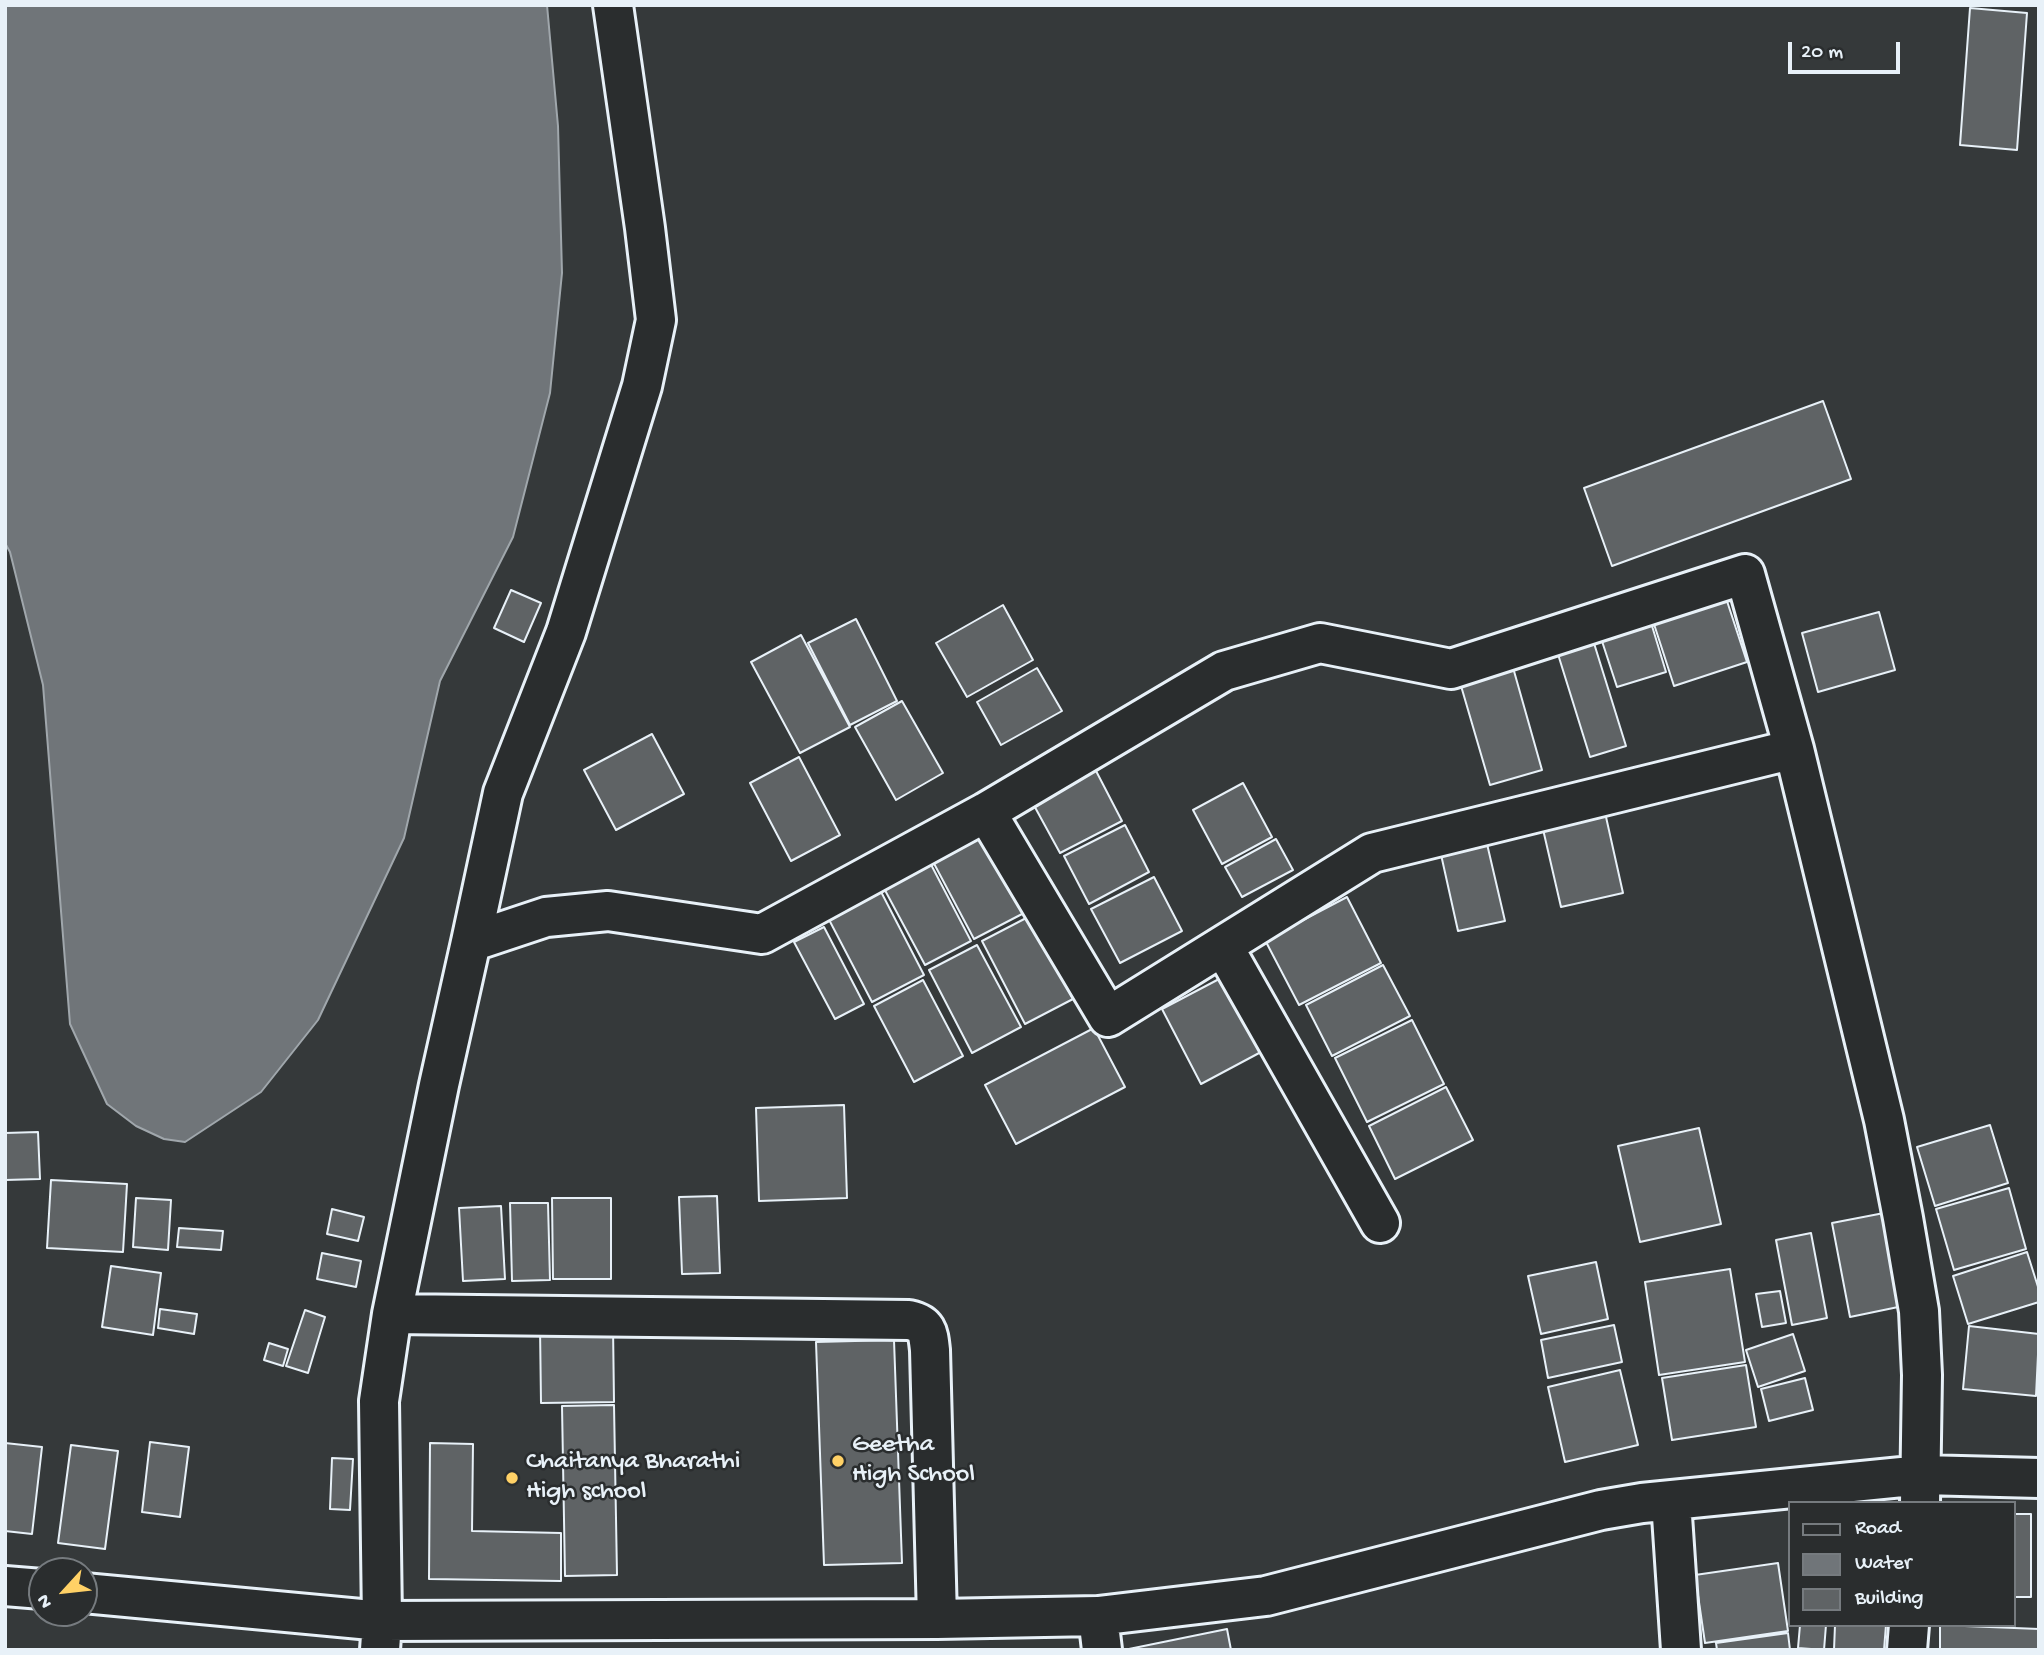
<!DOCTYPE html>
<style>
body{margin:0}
#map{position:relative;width:2044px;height:1655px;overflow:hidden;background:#35393a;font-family:"Gochi Hand",sans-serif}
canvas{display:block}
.frame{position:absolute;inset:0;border:7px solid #e8f1f8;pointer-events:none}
.legend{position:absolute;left:1788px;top:1501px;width:228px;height:126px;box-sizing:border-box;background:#2a2d2e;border:2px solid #767b7f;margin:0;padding:9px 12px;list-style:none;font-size:21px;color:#e8f1f8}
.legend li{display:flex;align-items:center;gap:14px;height:35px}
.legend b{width:35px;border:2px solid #767b7f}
.north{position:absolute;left:28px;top:1557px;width:70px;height:70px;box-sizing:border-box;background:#2a2d2e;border:2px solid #767b7f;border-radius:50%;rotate:243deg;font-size:19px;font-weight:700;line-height:28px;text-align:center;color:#e8f1f8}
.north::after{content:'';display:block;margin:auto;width:24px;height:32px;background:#ffd166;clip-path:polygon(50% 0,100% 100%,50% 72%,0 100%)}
.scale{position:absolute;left:1788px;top:42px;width:112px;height:32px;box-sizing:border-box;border:4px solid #e8f1f8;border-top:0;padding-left:9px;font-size:21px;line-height:24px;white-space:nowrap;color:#e8f1f8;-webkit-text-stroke:5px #2a2d2e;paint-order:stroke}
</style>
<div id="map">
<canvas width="2044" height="1655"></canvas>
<div class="frame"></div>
<ul class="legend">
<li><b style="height:9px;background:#2a2d2e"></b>Road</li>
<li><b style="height:19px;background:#707579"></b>Water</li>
<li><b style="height:19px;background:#5f6365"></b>Building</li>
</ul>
<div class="north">N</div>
<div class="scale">20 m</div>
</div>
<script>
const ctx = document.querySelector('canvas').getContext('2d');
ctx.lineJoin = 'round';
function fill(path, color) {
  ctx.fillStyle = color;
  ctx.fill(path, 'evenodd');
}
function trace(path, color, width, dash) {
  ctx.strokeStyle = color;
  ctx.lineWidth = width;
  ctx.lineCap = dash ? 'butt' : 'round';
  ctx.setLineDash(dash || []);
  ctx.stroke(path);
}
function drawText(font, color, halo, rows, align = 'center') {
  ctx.font = font + ' "Gochi Hand",sans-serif';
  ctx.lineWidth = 5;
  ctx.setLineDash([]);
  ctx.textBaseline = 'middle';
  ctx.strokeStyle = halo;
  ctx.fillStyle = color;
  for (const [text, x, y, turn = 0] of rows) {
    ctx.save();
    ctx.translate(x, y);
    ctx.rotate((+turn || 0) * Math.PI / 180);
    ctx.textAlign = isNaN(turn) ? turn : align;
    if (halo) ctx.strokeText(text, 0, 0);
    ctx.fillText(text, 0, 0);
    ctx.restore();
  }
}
const water = new Path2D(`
 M5,5H547L558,126L562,273L550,393L513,537L440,681L404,838L318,1020L261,1092L185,1142L164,1139L136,1126L107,1104L70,1024L43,685L10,552L5,543Z`);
fill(water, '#707579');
trace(water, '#a0a7ac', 2);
const building = new Path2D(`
 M1970,8L2027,13L2017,150L1960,145Z
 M1823,401L1851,479L1612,566L1584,488Z
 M511,590L541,603L524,642L494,628Z
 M1726,598L1747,662L1674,686L1653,621Z
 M1003,605L1033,660L967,697L936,643Z
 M1879,612L1895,670L1818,692L1802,633Z
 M1649,616L1666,672L1617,687L1599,632Z
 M856,619L897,701L850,725L808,643Z
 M801,635L850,727L800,753L751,662Z
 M1593,640L1626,746L1590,757L1557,651Z
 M1512,664L1542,770L1490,785L1459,679Z
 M1037,668L1062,711L1001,745L977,702Z
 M902,701L943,773L896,800L855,727Z
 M652,734L684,794L616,830L584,770Z
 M799,757L840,835L791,861L750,783Z
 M1094,767L1122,821L1060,853L1031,800Z
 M1243,783L1272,837L1222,864L1193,810Z
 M1602,799L1623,893L1561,907L1539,812Z
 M1125,825L1149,872L1089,904L1064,856Z
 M981,830L1024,913L974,939L930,856Z
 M1484,831L1505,921L1458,931L1438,841Z
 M1276,839L1293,870L1242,897L1225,867Z
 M926,855L971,941L925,965L879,879Z
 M1154,877L1182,931L1120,963L1091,909Z
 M877,884L924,975L872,1002L825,912Z
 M1347,897L1381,963L1299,1005L1265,940Z
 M1030,916L1073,999L1025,1024L982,941Z
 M824,927L864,1004L835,1019L794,942Z
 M977,945L1021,1027L972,1053L929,970Z
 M1383,965L1410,1016L1332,1056L1306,1005Z
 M1221,978L1261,1052L1201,1084L1162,1009Z
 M923,980L963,1056L914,1082L874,1006Z
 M1412,1020L1444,1084L1367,1122L1335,1058Z
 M1094,1028L1125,1087L1016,1144L985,1085Z
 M1446,1087L1473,1140L1395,1179L1369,1126Z
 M844,1105L847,1198L759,1201L756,1108Z
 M1990,1125L2008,1183L1935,1206L1917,1147Z
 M1699,1128L1721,1224L1640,1242L1618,1146Z
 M38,1132L40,1179L5,1180V1133Z
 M51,1180L127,1184L123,1252L47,1248Z
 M2009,1188L2026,1249L1954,1270L1936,1209Z
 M717,1196L720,1273L682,1274L679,1197Z
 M136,1198L171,1200L168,1250L133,1247Z
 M552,1198H611V1279H553Z
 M510,1203H548L550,1280L512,1281Z
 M501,1206L505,1279L463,1281L459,1208Z
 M332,1209L364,1217L358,1241L327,1234Z
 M1884,1213L1903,1306L1850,1317L1832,1223Z
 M179,1228L223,1231L221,1250L177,1247Z
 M1811,1233L1827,1318L1792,1325L1776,1240Z
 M2027,1252L2039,1290V1302L1968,1324L1953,1276Z
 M322,1253L361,1261L356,1287L317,1279Z
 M1596,1262L1608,1319L1541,1334L1528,1276Z
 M111,1266L161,1273L153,1335L102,1327Z
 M1730,1269L1745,1362L1659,1375L1645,1282Z
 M1780,1291L1786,1323L1762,1327L1756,1294Z
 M160,1309L197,1314L194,1334L158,1328Z
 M305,1310L325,1317L308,1373L286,1366Z
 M1614,1325L1622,1362L1548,1378L1541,1340Z
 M613,1326L614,1402L541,1403L540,1327Z
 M1969,1326L2039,1334L2036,1396L1963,1389Z
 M1793,1334L1805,1371L1758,1387L1746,1350Z
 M894,1340L902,1563L824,1565L816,1342Z
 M269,1343L288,1349L283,1366L264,1360Z
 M1746,1365L1756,1427L1672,1440L1662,1378Z
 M1620,1370L1638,1445L1565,1462L1548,1387Z
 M1805,1378L1813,1410L1769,1421L1761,1389Z
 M614,1405L617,1575L565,1576L562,1406Z
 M150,1442L189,1447L180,1517L142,1512Z
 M5,1443L42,1447L32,1534L5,1531Z
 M430,1443L473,1444L472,1531L561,1533V1581L429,1579Z
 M71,1445L118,1451L105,1549L58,1543Z
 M332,1458L353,1459L350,1510L330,1509Z
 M2014,1514H2031V1597H2014Z
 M1778,1563L1788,1631L1705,1643L1695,1575Z
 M1800,1625H1826L1824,1650L1798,1648Z
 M1835,1625H1886L1884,1650H1834Z
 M1940,1625L2039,1629V1650H1940Z
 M1227,1629L1231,1650H1124Z
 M1788,1633L1790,1650H1717L1716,1643Z`);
fill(building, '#5f6365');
trace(building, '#e8f1f8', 2);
const minor = new Path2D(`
 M986,812L1108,1017L1372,853L1794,749
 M471,942L503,793L566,632L642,386L656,320L645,228L613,5
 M1223,946L1380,1223
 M392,1314L909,1320C928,1324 928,1333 930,1350L937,1619
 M1671,1501L1681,1650
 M5,1586L42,1589
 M84,1593L382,1621L379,1401L392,1314L439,1085L471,942L546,917L608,911L762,934L986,812L1224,671L1320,643L1451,669L1745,574L1794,749L1884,1120L1903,1218L1919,1311L1922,1375L1920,1503
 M1098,1616L1102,1650
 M380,1650L382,1621L937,1619L1098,1616L1266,1596L1601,1510L1642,1503L1922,1475L2039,1478
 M1907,1650L1909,1625`);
trace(minor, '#e8f1f8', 44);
trace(minor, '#2a2d2e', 38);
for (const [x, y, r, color] of [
 [838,1461,7,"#ffd166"],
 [512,1478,7,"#ffd166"]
]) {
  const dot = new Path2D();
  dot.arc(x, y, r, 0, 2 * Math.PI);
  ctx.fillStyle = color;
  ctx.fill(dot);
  trace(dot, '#2a2d2e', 2.5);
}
drawText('26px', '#e8f1f8', '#2a2d2e', [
 ["Geetha",852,1446],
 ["High School",852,1476],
 ["Chaitanya Bharathi",526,1463],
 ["High school",526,1493]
], 'left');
</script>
